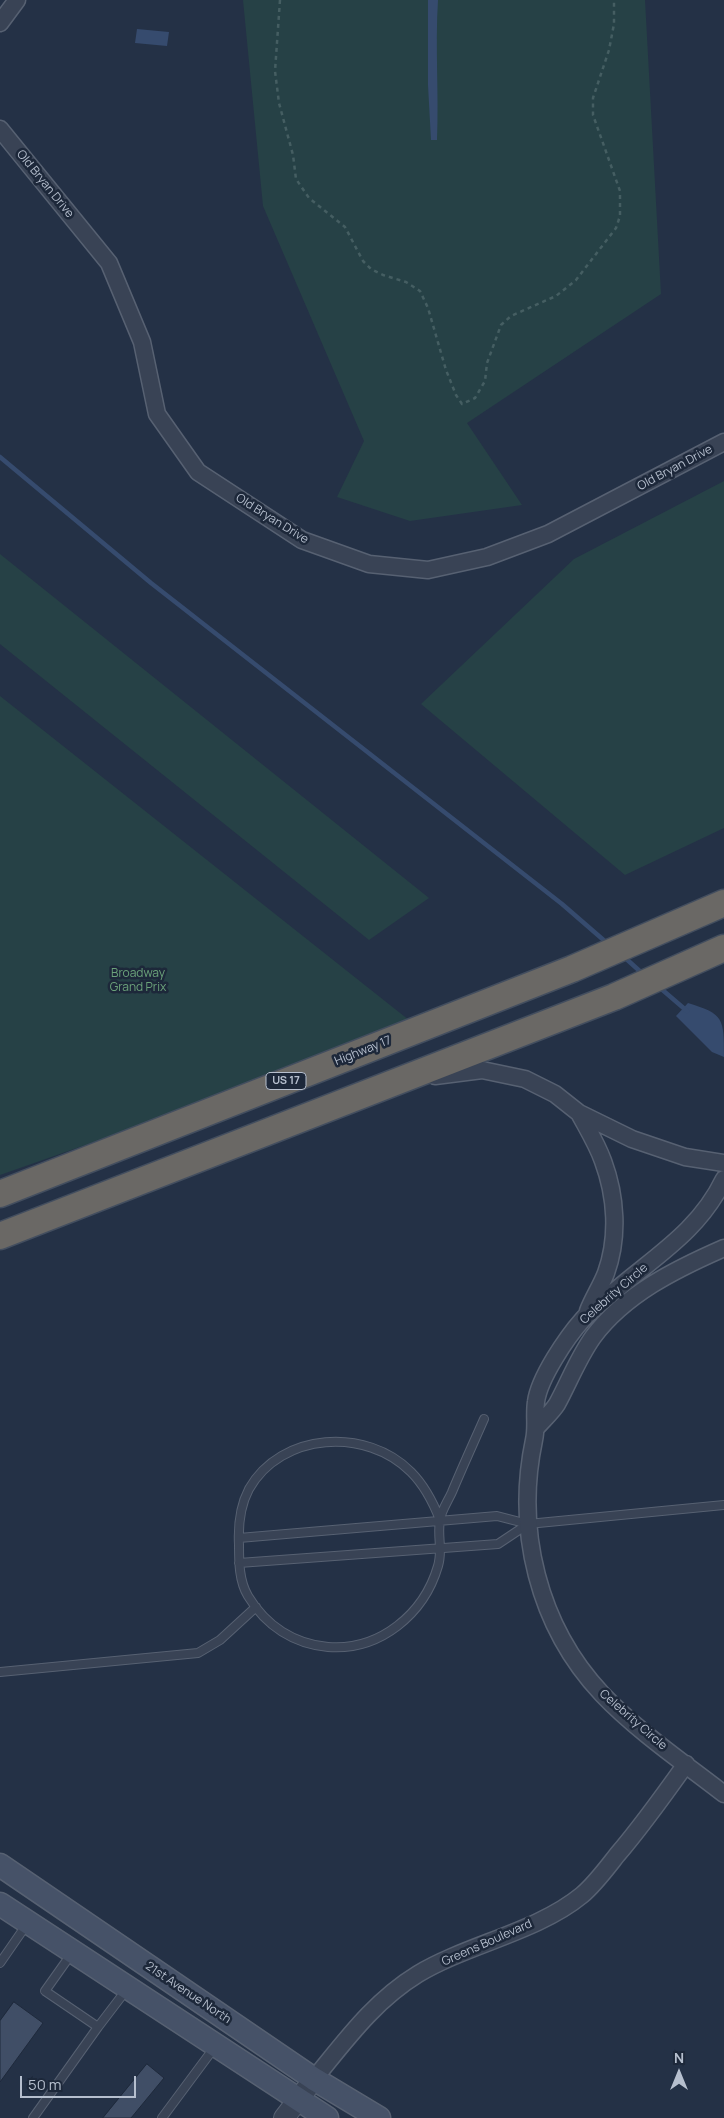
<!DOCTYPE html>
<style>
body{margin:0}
#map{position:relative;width:724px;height:2118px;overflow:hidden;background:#243146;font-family:Manrope,sans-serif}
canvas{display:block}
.north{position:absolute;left:654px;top:2048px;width:50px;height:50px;-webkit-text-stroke:4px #1d283a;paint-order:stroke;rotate:0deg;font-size:14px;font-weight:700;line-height:20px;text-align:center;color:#b6bfce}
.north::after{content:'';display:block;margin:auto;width:18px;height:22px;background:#b6bfce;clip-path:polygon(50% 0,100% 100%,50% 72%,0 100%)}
.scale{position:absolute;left:20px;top:2076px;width:116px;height:22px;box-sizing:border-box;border:2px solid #b6bfce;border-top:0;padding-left:6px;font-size:15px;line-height:18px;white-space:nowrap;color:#b6bfce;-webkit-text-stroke:4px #1d283a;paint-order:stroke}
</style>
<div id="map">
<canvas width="724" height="2118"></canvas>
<div class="north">N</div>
<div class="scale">50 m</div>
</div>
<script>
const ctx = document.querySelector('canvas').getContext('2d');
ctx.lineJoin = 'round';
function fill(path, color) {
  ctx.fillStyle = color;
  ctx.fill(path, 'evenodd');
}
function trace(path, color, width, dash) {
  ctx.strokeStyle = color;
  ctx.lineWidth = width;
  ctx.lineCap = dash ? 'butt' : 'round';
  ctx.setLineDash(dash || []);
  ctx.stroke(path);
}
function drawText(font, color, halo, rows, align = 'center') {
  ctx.font = font + ' Manrope,sans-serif';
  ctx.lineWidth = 5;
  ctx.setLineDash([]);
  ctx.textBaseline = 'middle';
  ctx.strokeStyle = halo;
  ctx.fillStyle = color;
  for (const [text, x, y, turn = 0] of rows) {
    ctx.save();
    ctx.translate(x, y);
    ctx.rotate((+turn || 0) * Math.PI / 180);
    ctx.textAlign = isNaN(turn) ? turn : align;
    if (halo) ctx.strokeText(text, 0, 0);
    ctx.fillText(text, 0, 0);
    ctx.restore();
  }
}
fill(new Path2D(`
 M243,0H645L661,294L467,423L522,505L410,521L337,497L364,441L263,206Z
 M724,481V828L625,875L421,704L574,559Z
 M0,554L429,898L369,940L0,644Z
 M0,696L419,1028L0,1175Z`), '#264146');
fill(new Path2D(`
 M428,0H438C435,47 439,93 437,140H431L428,85Z
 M137,29L169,32L167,46L135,43Z
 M688,1003C724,1014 724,1018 724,1057L712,1052L676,1016Z`), '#364b6e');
trace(new Path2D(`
 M0,457L151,583L562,904L607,943
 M623,956L643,974
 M659,987L687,1011`), '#364b6e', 4.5);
const building = new Path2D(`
 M14,2002L43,2023L0,2082V2021Z
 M147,2064L164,2078L131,2118H103Z`);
fill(building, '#404e66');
trace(building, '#1f2a3c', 1);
const service = new Path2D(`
 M440,1520C433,1502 424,1485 411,1472C367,1427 281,1432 249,1489C240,1506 238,1526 239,1545C239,1562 239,1581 248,1596C266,1626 294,1644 328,1647C380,1651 424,1614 438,1566C443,1550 437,1536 440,1520C441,1511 448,1501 452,1492C462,1468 473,1444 484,1419
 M239,1538L497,1516L528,1524L724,1505
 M239,1563L498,1544L528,1524
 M0,1672L198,1653L220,1640L256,1607
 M72,1953L45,1991L98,2027L127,1989
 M0,1963L27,1924
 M33,2118L98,2027
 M162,2118L214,2048`);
const minor = new Path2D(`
 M0,23L17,0
 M0,129L109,263L142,342L157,414L198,472L302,540L369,564L428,570L487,557L548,534L724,442
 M435,1076L482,1070L525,1079L555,1094L579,1113L632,1139L685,1157L724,1163
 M579,1113C587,1128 597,1144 603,1161C616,1196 619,1237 606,1273C601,1286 593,1298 588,1311
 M724,1179C698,1233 652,1258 609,1296C601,1303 591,1310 583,1319C567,1337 539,1378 536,1402C534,1415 537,1427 534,1440C515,1530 538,1626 602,1694C636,1730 684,1763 724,1794
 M537,1427C543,1420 552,1412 557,1404C569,1382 578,1358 593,1337C625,1294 676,1269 724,1248
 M314,2079C346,2040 374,2001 418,1974C468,1944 537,1932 582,1895C595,1884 606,1869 617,1855C642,1826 664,1795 686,1764`);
const tertiary = new Path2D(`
 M284,2118L314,2079`);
const secondary = new Path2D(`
 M0,1865L314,2079L379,2118
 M0,1904L327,2118`);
const trunk = new Path2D(`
 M0,1194L572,969L724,903
 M0,1236L614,997L724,948`);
trace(service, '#576172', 10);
trace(minor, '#576172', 19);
trace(tertiary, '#576172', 22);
trace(secondary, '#576172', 25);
trace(trunk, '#434e5f', 29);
trace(new Path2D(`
 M280,0L275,71L279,103L293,155L296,179L309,198L345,227L363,261L371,269L383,275L406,282L420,291L428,308L446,370L456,395L462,404L475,398L485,381L487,363L501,325L511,316L556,296L576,280L616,228L620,216V191L593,115V98L609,50L614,24V0`), '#455e62', 2.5, [4, 4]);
trace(service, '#394355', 8);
trace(minor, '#394355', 16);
trace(tertiary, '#394355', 20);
trace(secondary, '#465268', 22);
trace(trunk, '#6a6865', 26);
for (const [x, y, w] of [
 [286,1081,40]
]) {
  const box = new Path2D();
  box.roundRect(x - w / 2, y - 8.5, w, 17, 4);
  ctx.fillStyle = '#1d283a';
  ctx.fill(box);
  trace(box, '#b6bfce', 1);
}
drawText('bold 11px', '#b6bfce', null, [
 ["US 17",286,1081]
]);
drawText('12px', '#b6bfce', '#1d283a', [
 ["Old Bryan Drive",45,184,51],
 ["Old Bryan Drive",675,468,-28],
 ["Old Bryan Drive",272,519,32],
 ["Highway 17",363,1051,-22],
 ["Celebrity Circle",614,1294,-41],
 ["Celebrity Circle",633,1720,41],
 ["Greens Boulevard",487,1943,-24],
 ["21st Avenue North",188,1993,34]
]);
drawText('12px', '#6ba27a', '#1d283a', [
 ["Broadway",138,974],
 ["Grand Prix",138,988]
]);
</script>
